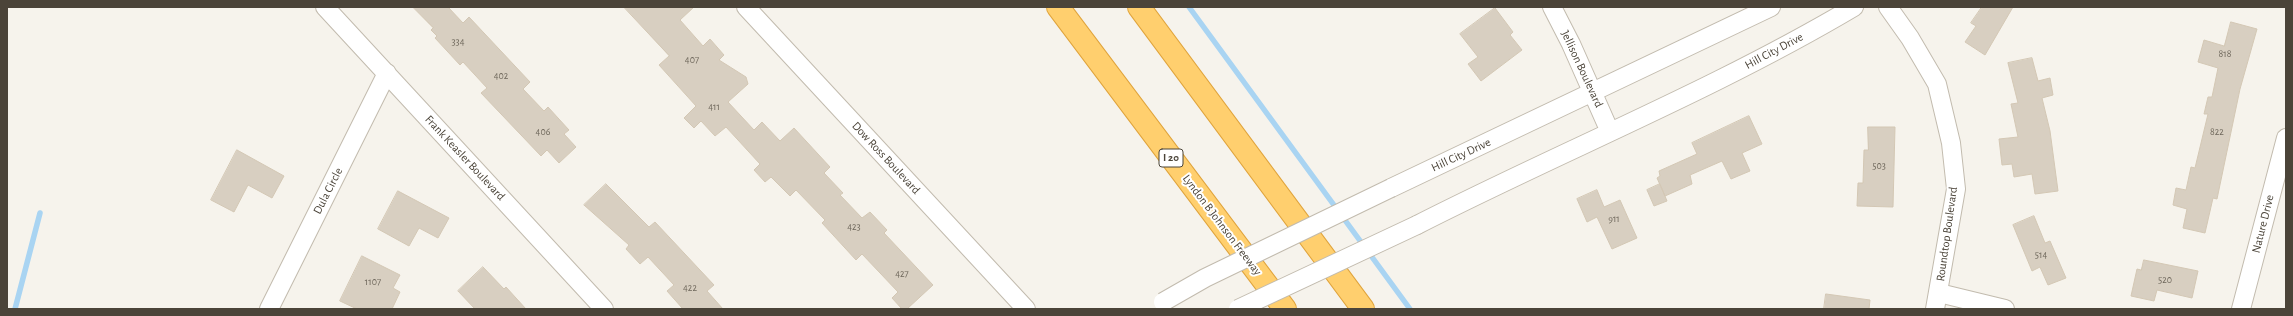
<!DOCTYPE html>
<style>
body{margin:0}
#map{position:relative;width:2293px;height:316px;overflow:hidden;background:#f6f3ec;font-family:"Alegreya Sans",sans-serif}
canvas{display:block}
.frame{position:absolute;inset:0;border:8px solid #4b4439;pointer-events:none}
</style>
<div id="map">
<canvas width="2293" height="316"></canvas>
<div class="frame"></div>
</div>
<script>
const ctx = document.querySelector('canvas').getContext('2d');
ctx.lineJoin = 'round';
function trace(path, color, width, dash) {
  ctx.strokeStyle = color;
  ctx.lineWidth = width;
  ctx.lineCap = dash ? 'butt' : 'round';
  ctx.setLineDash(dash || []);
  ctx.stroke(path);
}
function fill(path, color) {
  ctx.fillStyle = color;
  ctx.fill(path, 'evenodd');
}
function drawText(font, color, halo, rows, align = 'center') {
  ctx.font = font + ' "Alegreya Sans",sans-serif';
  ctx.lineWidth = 4;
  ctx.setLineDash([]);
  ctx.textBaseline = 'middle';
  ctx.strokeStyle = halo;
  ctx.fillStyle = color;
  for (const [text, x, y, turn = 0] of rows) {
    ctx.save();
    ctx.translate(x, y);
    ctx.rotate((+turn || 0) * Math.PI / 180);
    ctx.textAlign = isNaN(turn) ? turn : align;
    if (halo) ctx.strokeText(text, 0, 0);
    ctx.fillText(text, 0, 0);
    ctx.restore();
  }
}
trace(new Path2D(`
 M1189,7L1410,309
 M15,309L40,213`), '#a9d4f2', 5.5);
const building = new Path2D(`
 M413,7H448L463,23L469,17L530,82L523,89L544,111L548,107L569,130L564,134L576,147L559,163L547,150L541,156L481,93L487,88L463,62L460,65L435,38L437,36L431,30L433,28Z
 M624,7H694L680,20L703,46L710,39L724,55L719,60L746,77L748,84L728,102L754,130L762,122L780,141L794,128L830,167L824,173L843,193L840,195L862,218L870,212L887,230L884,233L933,285L907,309H902L892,298L898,292L862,254L856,260L822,223L825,220L796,190L790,196L771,177L765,182L754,170L760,164L726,127L715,136L701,121L694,128L684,118L696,106L659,65L669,56Z
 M1982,7H2013L1985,55L1965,42L1976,26L1971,23Z
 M1495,8L1513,32L1510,35L1522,50L1481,81L1468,64L1478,57L1460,34Z
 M2231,22L2257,29L2240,89L2217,199L2213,198L2205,233L2183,228L2187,209L2173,205L2176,188L2186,190L2191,167L2195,168L2208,114H2204L2208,97H2212L2218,68L2198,62L2204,40L2224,46Z
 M2032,58L2038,81L2050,78L2053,95L2042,98L2050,131L2058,191L2035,194L2032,174L2014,177L2012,164L2002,165L1999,139L2018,137L2011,104L2018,103L2008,63Z
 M1749,116L1762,144L1742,153L1750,171L1731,179L1722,161L1690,175L1692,184L1665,196L1657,178L1660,176L1659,171L1697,154L1692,143Z
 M1868,127H1895L1893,207L1857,206L1858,183H1863L1864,150H1868Z
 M237,150L284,176L272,198L248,185L234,212L211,200Z
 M606,184L649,227L655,222L714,285L707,291L723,309H683L667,291L674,285L648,257L640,264L626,249L629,245L584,205Z
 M1660,184L1667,201L1654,206L1647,190Z
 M1597,190L1604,207L1620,200L1637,238L1612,249L1597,217L1587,222L1577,199Z
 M398,191L449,218L438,238L419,228L409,246L378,229Z
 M2034,216L2045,243L2050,241L2066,278L2048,285L2040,267L2032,271L2013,225Z
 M362,256L400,275L393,288L400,292L392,309H357L340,301Z
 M2144,260L2198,271L2192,298L2157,290L2154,301L2131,296L2137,269L2141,270Z
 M483,267L504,289L506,287L526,309H475L458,291Z
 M1826,294L1870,300L1869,309H1824Z`);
fill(building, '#d8cfc1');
trace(building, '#d3c7b4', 1);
const minor = new Path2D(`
 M325,7L604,309
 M746,7L1026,309
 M1552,7L1571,44L1610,132
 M1888,7L1910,38L1937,84L1951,143L1956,189L1935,309
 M1391,188L1771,7
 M1417,225C1562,151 1714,90 1854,7
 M1939,293L2005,309
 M269,309L387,73
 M2241,309L2286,138`);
const highway = new Path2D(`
 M1058,7L1285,309
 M1139,7L1363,309`);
trace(minor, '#c2bbae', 20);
trace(highway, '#e0a43c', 24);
trace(minor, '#fff', 18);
trace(highway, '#ffcf6e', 22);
const minorBridge = new Path2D(`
 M1163,302L1205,278L1391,188
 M1238,309L1417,225`);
trace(minorBridge, '#c2bbae', 20, []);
trace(minorBridge, '#fff', 18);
drawText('10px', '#6e675b', null, [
 ["334",458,42],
 ["818",2225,54],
 ["407",692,60],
 ["402",501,76],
 ["411",714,107],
 ["406",543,132],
 ["822",2217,132],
 ["503",1879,166],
 ["911",1614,219],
 ["423",854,227],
 ["514",2041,255],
 ["427",902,274],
 ["520",2165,280],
 ["1107",373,282],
 ["422",690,288]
]);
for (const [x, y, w] of [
 [1171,158,24]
]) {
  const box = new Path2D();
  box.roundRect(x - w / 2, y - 9, w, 18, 3);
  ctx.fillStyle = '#fff';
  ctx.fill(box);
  trace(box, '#4b4439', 1);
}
drawText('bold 11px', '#4b4439', null, [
 ["I 20",1171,158]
]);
drawText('12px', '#4b4439', '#fff', [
 ["Hill City Drive",1774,51,-28],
 ["Jellison Boulevard",1582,69,65],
 ["Hill City Drive",1461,155,-25],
 ["Frank Keasler Boulevard",465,158,47],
 ["Dow Ross Boulevard",886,158,47],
 ["Dula Circle",328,191,-63],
 ["Nature Drive",2263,224,-76],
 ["Lyndon B Johnson Freeway",1222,225,53],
 ["Roundtop Boulevard",1947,234,-82]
]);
</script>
